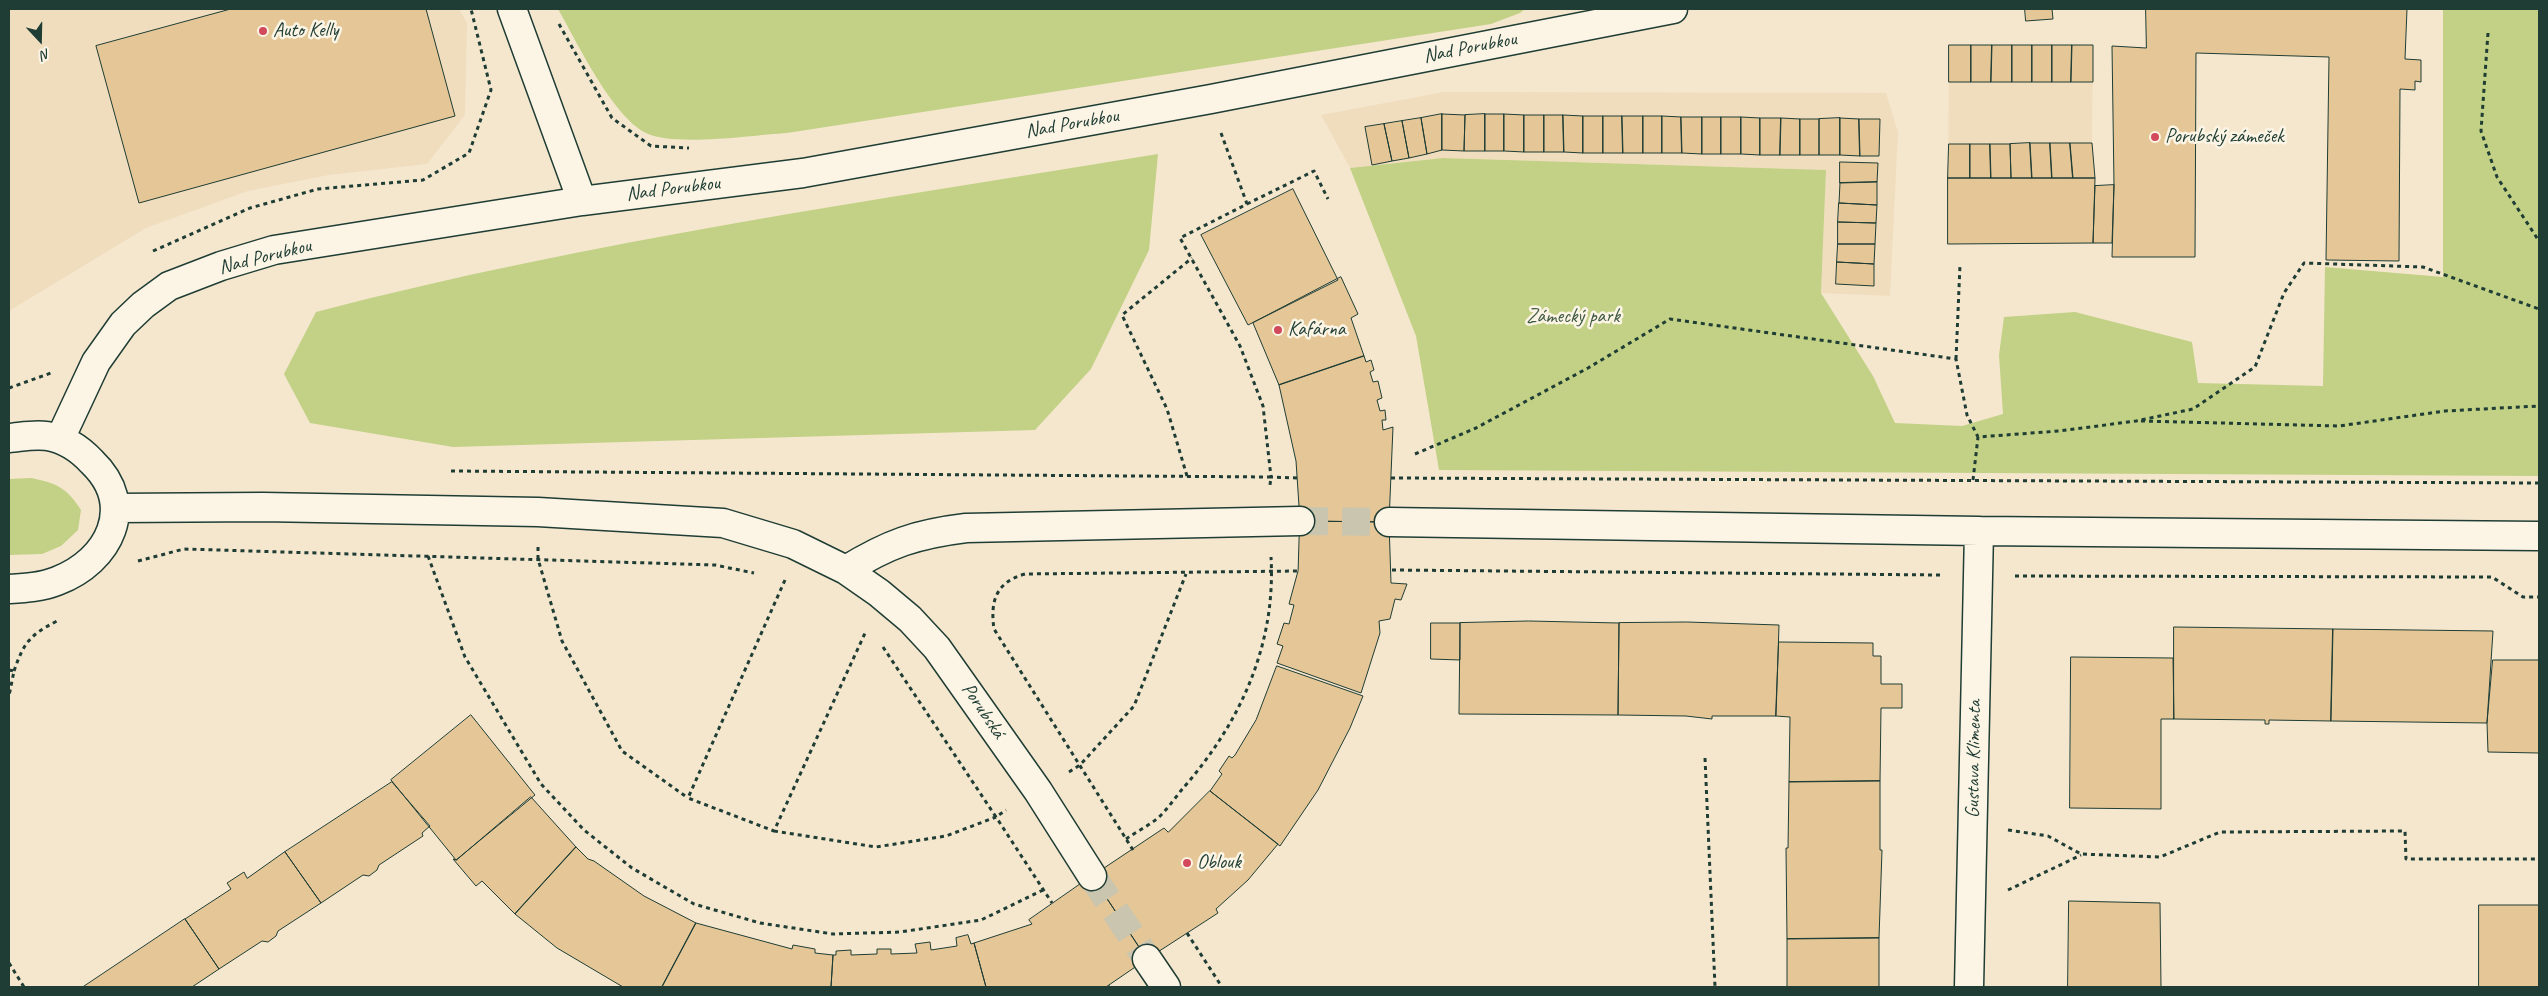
<!DOCTYPE html>
<meta charset="utf-8">
<style>
body{margin:0}
#map{position:relative;width:2548px;height:996px;overflow:hidden;background:#f5e7ce;font-family:Caveat,sans-serif}
canvas{display:block}
.frame{position:absolute;inset:0;border:10px solid #1f3d34;pointer-events:none}
.north{position:absolute;left:15px;top:15px;width:50px;height:50px;-webkit-text-stroke:4px #fcf5e5;paint-order:stroke;rotate:159deg;font-size:14px;font-weight:700;line-height:20px;text-align:center;color:#1f3d34}
.north::after{content:'';display:block;margin:auto;width:18px;height:22px;background:#1f3d34;clip-path:polygon(50% 0,100% 100%,50% 72%,0 100%)}
</style>
<div id="map">
<canvas width="2548" height="996"></canvas>
<div class="frame"></div>
<div class="north">N</div>
</div>
<script>
const ctx = document.querySelector('canvas').getContext('2d');
ctx.lineJoin = 'round';
function fill(path, color) {
  ctx.fillStyle = color;
  ctx.fill(path, 'evenodd');
}
function trace(path, color, width, dash) {
  ctx.strokeStyle = color;
  ctx.lineWidth = width;
  ctx.lineCap = dash ? 'butt' : 'round';
  ctx.setLineDash(dash || []);
  ctx.stroke(path);
}
function drawText(font, color, halo, rows, align = 'center') {
  ctx.font = font + ' Caveat,sans-serif';
  ctx.lineWidth = 5;
  ctx.setLineDash([]);
  ctx.textBaseline = 'middle';
  ctx.strokeStyle = halo;
  ctx.fillStyle = color;
  for (const [text, x, y, turn = 0] of rows) {
    ctx.save();
    ctx.translate(x, y);
    ctx.rotate((+turn || 0) * Math.PI / 180);
    ctx.textAlign = isNaN(turn) ? turn : align;
    if (halo) ctx.strokeText(text, 0, 0);
    ctx.fillText(text, 0, 0);
    ctx.restore();
  }
}
fill(new Path2D(`
 M9,9H459L467,23L465,115L427,164L329,175L248,191L146,228L9,311Z
 M1949,45H2093L2092,143L1948,178Z
 M1444,92L1886,93L1898,132L1890,296L1821,293L1826,170L1443,158L1350,168L1321,115Z`), '#f0ddbe');
fill(new Path2D(`
 M558,9H1525L1520,13L1491,24L787,133C754,135 674,147 646,133C612,116 577,42 558,9Z
 M2443,9H2539V476L1439,470L1416,336L1350,168L1443,158L1826,170L1821,293L1873,376L1895,423L1962,426L2003,414L1999,355L2004,317L2075,312L2192,342L2198,383L2323,386L2325,267L2443,277Z
 M1158,154L1149,250L1091,369L1035,430L453,447L310,423L284,374L316,312C591,240 878,200 1158,154Z
 M31,478C57,483 67,488 81,510L78,530L61,546L42,554L9,555V479Z`), '#c2d185');
const building = new Path2D(`
 M231,9H426L455,116L139,203L96,46Z
 M2025,9H2052L2053,19L2026,21Z
 M2146,9H2407L2405,59L2421,60V82L2415,81V90L2400,89L2399,261L2326,260L2329,57L2196,53L2195,257H2112L2114,185L2112,46L2146,48Z
 M1949,45H1971V82H1949Z
 M1971,45H1992L1991,82H1971Z
 M1992,45H2012V82H1991Z
 M2012,45H2032V82H2012Z
 M2032,45H2052V82H2032Z
 M2052,45H2072L2071,82H2052Z
 M2072,45H2093V82H2071Z
 M1442,114V150L1427,154L1421,118Z
 M1442,114L1465,115L1464,151L1442,150Z
 M1485,114V151H1464L1465,115Z
 M1485,114H1504V151H1485Z
 M1504,114L1524,115V152L1504,151Z
 M1524,115H1544V152H1524Z
 M1544,115H1563L1564,152H1544Z
 M1563,115L1583,116V153L1564,152Z
 M1583,116H1603V153H1583Z
 M1603,116H1622L1623,153H1603Z
 M1622,116H1643V153H1623Z
 M1643,116H1662V153H1643Z
 M1662,116L1681,117L1682,153H1662Z
 M1681,117H1702V154L1682,153Z
 M1702,117H1721V154H1702Z
 M1721,117H1741V154H1721Z
 M1741,117L1760,118V155L1741,154Z
 M1421,118L1427,154L1409,158L1402,121Z
 M1760,118H1781L1780,155H1760Z
 M1781,118L1800,119V155H1780Z
 M1840,118V155H1819V119Z
 M1840,118L1859,119L1860,156L1840,155Z
 M1800,119H1819V155H1800Z
 M1859,119H1880L1879,156H1860Z
 M1402,121L1409,158L1392,161L1384,124Z
 M1384,124L1392,161L1372,165L1365,127Z
 M2030,143H2050L2052,178H2032Z
 M2030,143L2032,178H2011L2010,144Z
 M2050,143H2070L2073,178H2052Z
 M2070,143H2092L2095,178H2073Z
 M1949,144H1970V178H1948Z
 M1970,144H1990L1991,178H1970Z
 M1990,144H2010L2011,178H1991Z
 M1840,162L1878,163L1877,182L1840,183Z
 M1948,178H2095L2093,243L1948,244Z
 M1877,182V205L1839,203L1840,183Z
 M2114,185L2112,243H2093L2095,186Z
 M1293,189L1338,280L1248,325L1201,235Z
 M1839,203L1877,205L1876,223L1838,222Z
 M1838,222L1876,223L1875,244H1838Z
 M1838,244H1875L1874,264L1837,262Z
 M1837,262L1874,264V286L1836,284Z
 M1341,277L1358,314L1351,318L1364,356L1279,385L1253,323Z
 M1364,356L1366,362L1371,360L1374,370L1370,372L1373,382L1378,381L1382,398L1377,400L1380,411L1385,410L1386,420H1382L1383,430L1393,427L1389,522L1300,521L1296,461L1279,385Z
 M1300,521L1389,522L1391,583L1407,584L1401,600L1395,599L1390,619L1379,621L1380,633L1361,693L1277,663L1283,646L1277,644L1284,623L1289,624L1294,605L1289,604L1298,571Z
 M1529,621L1619,623L1618,715L1459,714L1460,623Z
 M1687,622L1779,625L1776,716H1712V719L1686,716L1618,715L1619,623Z
 M1431,623H1460V660L1431,659Z
 M2174,627L2333,629L2331,721L2269,720V724H2265V720L2174,719Z
 M2333,629L2493,631L2487,723L2331,721Z
 M1779,642L1873,643V656H1881V684H1902V708H1881L1880,781L1789,782L1790,717L1776,716Z
 M2071,657L2173,658L2174,719H2161V809L2070,808Z
 M2493,660H2539V753L2488,752L2487,723Z
 M1277,666L1363,696L1350,728L1318,790L1280,846L1210,791L1222,774L1219,771L1229,756L1232,758L1235,755L1256,720Z
 M471,715L535,795L456,860L391,780Z
 M1880,781V850H1882L1879,938L1787,939L1786,848H1788L1789,782Z
 M392,782L430,826L422,833L423,836L379,865L377,870L369,876L363,875L321,903L285,852Z
 M1210,791L1278,844L1248,880L1216,909L1218,913L1147,959L1092,876L1164,828L1168,832Z
 M531,797L576,847L515,914L482,881L476,886L453,859L456,860Z
 M576,847L588,859L594,861L644,896L696,923L662,987H623L557,948L515,914Z
 M285,852L321,903L278,931L276,936L268,942L262,941L219,969L185,919L231,889L227,883L244,872L247,878Z
 M1092,876L1147,959L1106,987H986L974,943L1032,924L1029,920Z
 M2069,901L2160,903L2161,987H2068Z
 M2479,905H2539V987H2479Z
 M185,919L219,969L192,987H83Z
 M696,923L792,949L793,945L815,949V953L833,955L831,987H662Z
 M968,935L971,944L974,943L986,987H831L833,955H836V951L851,950V955L877,954V949H891V954L917,953L915,944L930,942L931,950L957,946L956,938Z
 M1879,938V987H1787V939Z`);
fill(building, '#e4c697');
trace(building, '#1f3d34', 1);
trace(new Path2D(`
 M1300,521L1389,522
 M1092,876L1147,959`), '#cac5af', 28, [28, 14]);
const street = new Path2D(`
 M512,9L582,201
 M9,438C21,437 34,434 47,436C65,439 80,449 92,462C137,505 110,561 57,581C42,587 25,588 9,589
 M60,439L96,362L123,324L143,305L169,286L221,266L274,250L582,201L803,173L1211,99L1673,9
 M116,508L263,507L538,512L723,523L793,544L846,570L879,593L910,619L937,648L1038,791L1092,876
 M1389,522L1979,531L2539,536
 M846,570C888,544 916,534 966,528L1300,521
 M1147,959L1166,987
 M1969,987L1979,531`);
trace(street, '#1f3d34', 31);
trace(new Path2D(`
 M559,24L612,118L651,146L689,148
 M2488,33L2481,131L2497,177L2539,241
 M1221,133L1247,204L1180,238L1240,346L1263,406L1271,477L1297,478
 M1247,204L1314,171L1328,199
 M153,251L250,208L318,189L423,180L469,153L491,90L471,9
 M1956,359L1960,265
 M9,388L51,373
 M2141,421L2339,426L2445,411L2539,406
 M1415,454L1476,428L1588,368L1670,319L1956,359L1967,415L1978,437
 M451,471L1271,477L1270,485
 M1187,476L1167,409L1122,315L1192,258
 M1391,478L2539,483
 M1973,480L1978,437L2059,431L2136,421L2193,409L2255,367L2284,293L2304,263L2423,267L2539,309
 M538,547V559L562,641L622,751L688,798
 M428,556L465,657L541,784L584,830L632,868L694,904L760,923L833,934L900,932L981,920L1043,890
 M138,561L184,549L715,565L754,573
 M1392,570L1941,575
 M2015,576L2492,577L2523,597H2539
 M785,580L688,798L774,831L866,631
 M883,647L996,817L1006,810
 M9,670L14,671L9,696
 M14,671C24,642 30,635 57,621
 M1705,758L1715,987
 M1069,772L1080,765L1134,706L1186,574
 M2008,830L2048,836L2081,854L2160,857L2220,832L2405,831L2406,859H2539
 M774,831L876,847L946,836L996,817L1052,903
 M1126,839C1136,832 1148,826 1158,818C1168,809 1176,796 1185,786C1241,721 1276,644 1271,557
 M1133,850L994,629C990,601 996,582 1025,574L1298,571
 M2008,890L2081,855
 M1187,933L1222,987
 M9,963L24,987
 M1108,986L1109,987`), '#1f3d34', 3, [4, 4]);
trace(street, '#fcf5e5', 28);
for (const [x, y, r, color] of [
 [263,31,5,"#d1495b"],
 [2155,137,5,"#d1495b"],
 [1278,330,5,"#d1495b"],
 [1187,863,5,"#d1495b"]
]) {
  const dot = new Path2D();
  dot.arc(x, y, r, 0, 2 * Math.PI);
  ctx.fillStyle = color;
  ctx.fill(dot);
  trace(dot, '#fcf5e5', 2);
}
drawText('20px', '#1f3d34', '#fcf5e5', [
 ["Auto Kelly",273,31],
 ["Porubský zámeček",2165,137],
 ["Kafárna",1288,330],
 ["Oblouk",1197,863]
], 'left');
drawText('20px', '#1f3d34', '#fcf5e5', [
 ["Nad Porubkou",1470,48,-11],
 ["Nad Porubkou",1072,124,-10],
 ["Nad Porubkou",673,189,-7],
 ["Nad Porubkou",265,257,-14],
 ["Porubská",983,711,56],
 ["Gustava Klimenta",1974,759,-89]
]);
drawText('20px', '#405b44', '#fcf5e5', [
 ["Zámecký park",1573,317]
]);
</script>
